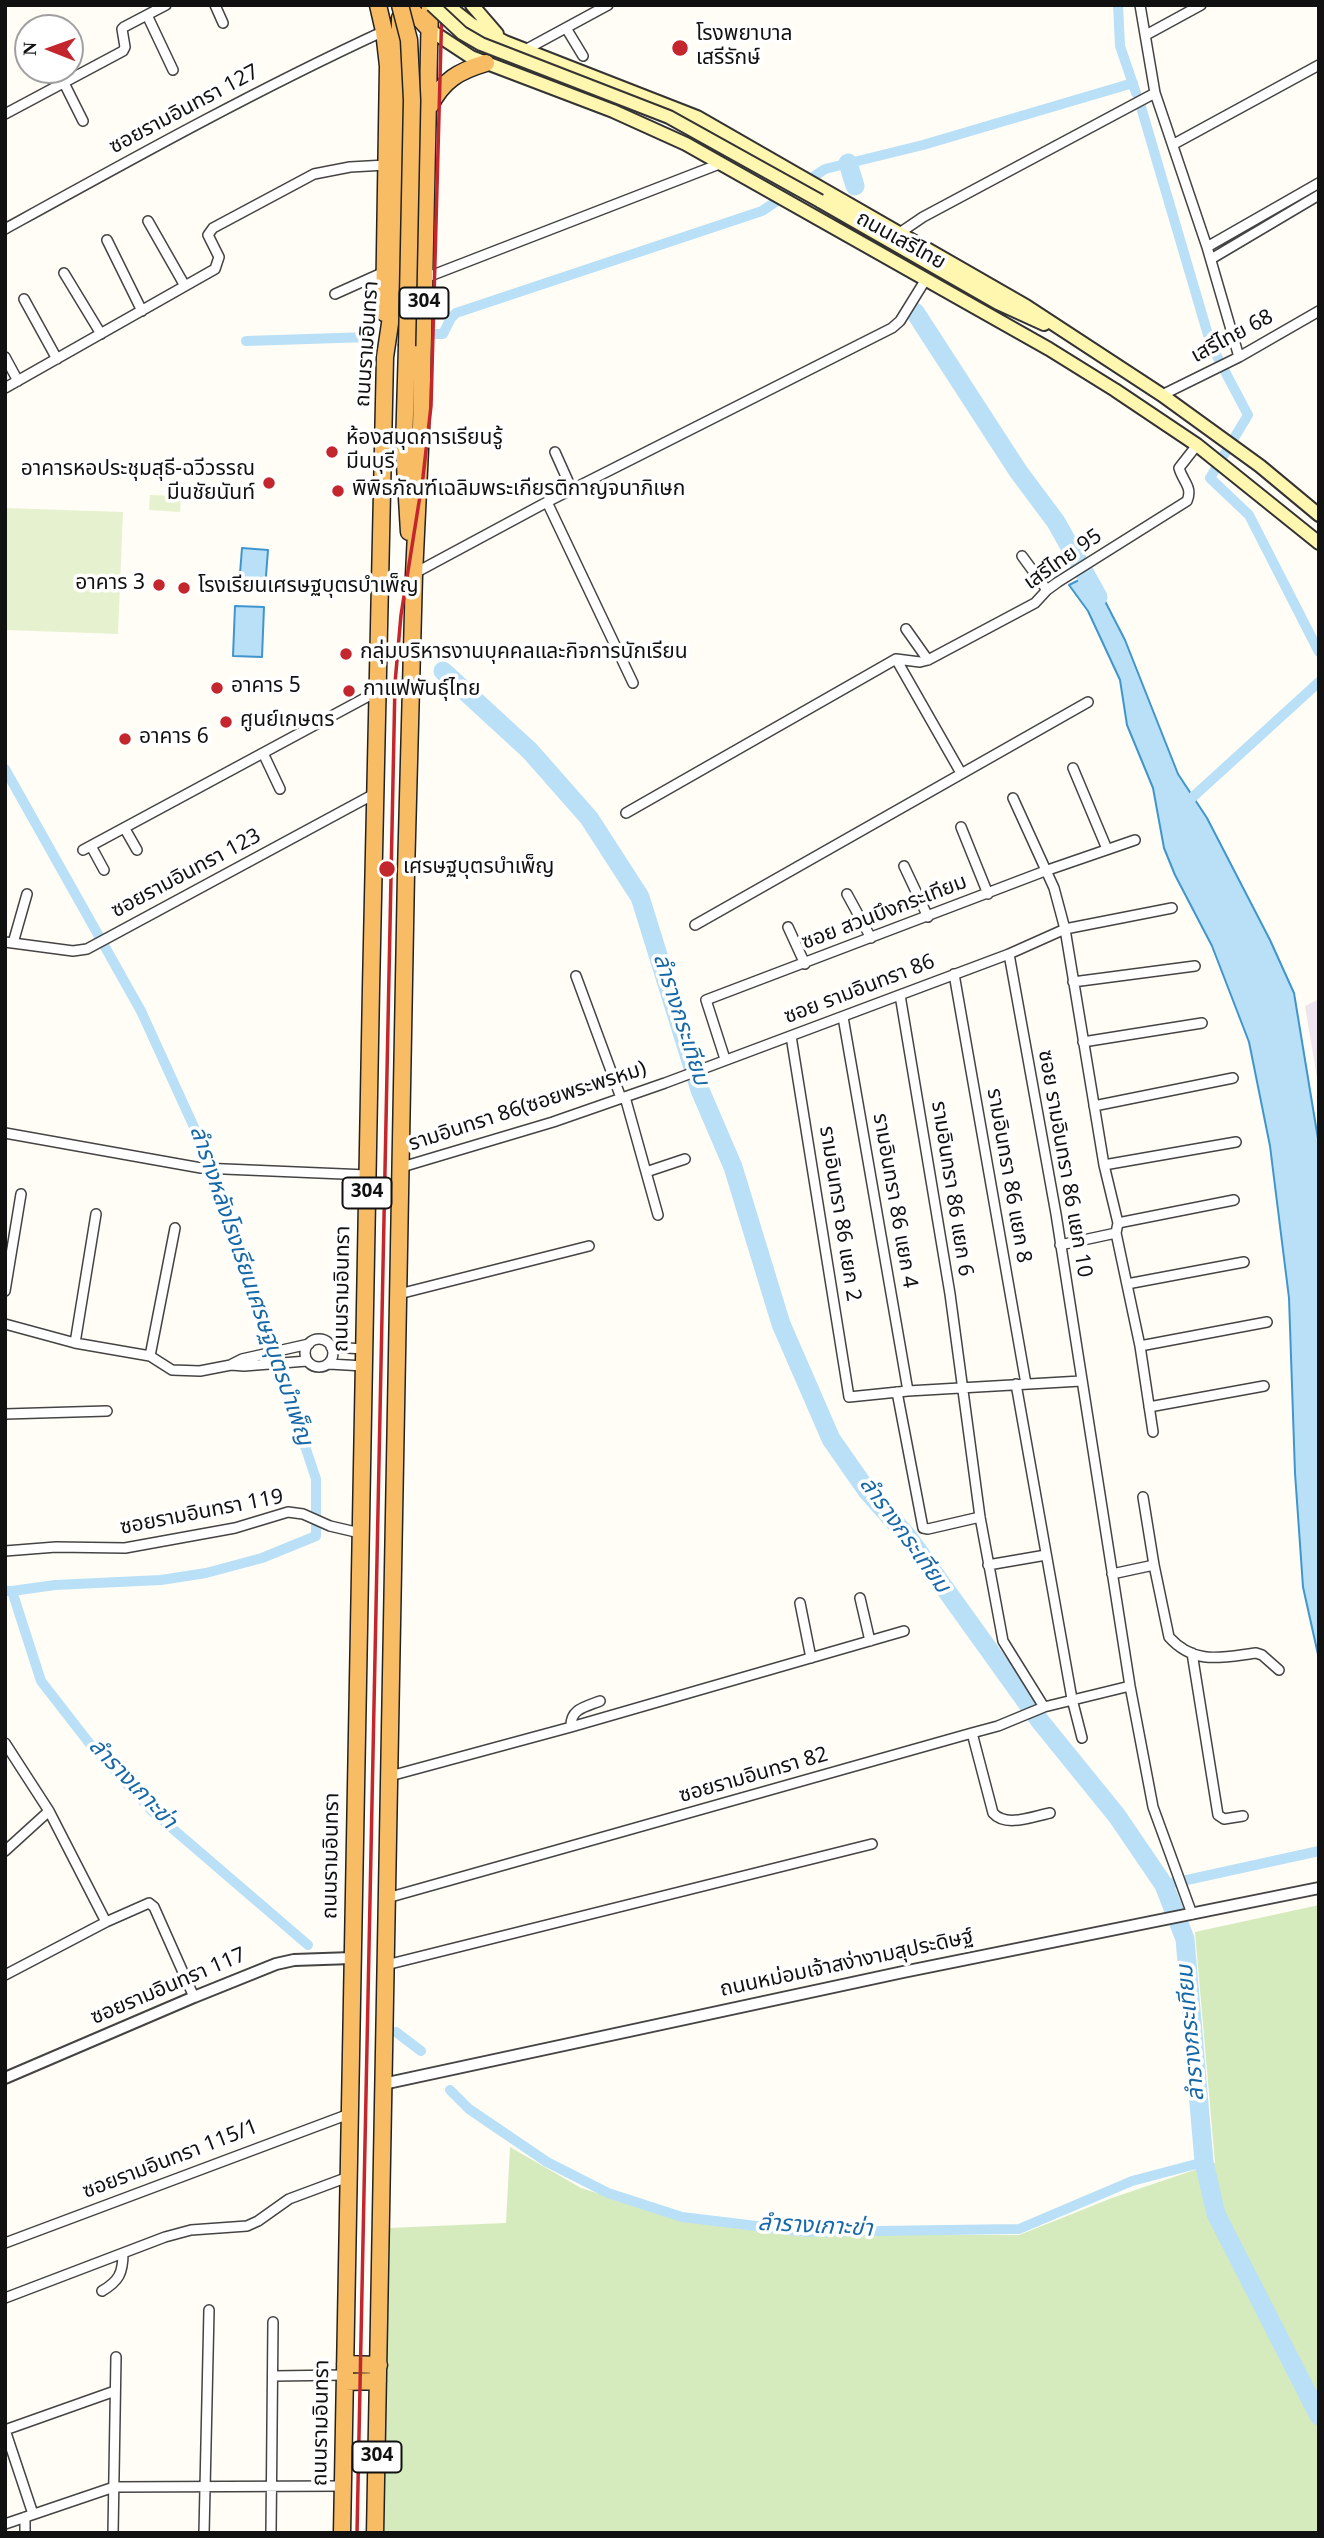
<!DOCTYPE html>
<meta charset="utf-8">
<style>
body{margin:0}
#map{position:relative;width:1324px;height:2538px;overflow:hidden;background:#fffdf5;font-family:Georgia,serif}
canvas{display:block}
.frame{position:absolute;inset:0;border:7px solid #111;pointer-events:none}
.north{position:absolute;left:14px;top:14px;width:70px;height:70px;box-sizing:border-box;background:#fff;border:2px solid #a0a0a0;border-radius:50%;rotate:271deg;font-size:19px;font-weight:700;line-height:28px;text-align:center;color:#111}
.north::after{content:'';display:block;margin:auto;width:24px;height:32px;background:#c4262e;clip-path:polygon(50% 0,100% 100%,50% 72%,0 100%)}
</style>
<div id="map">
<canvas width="1324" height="2538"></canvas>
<div class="frame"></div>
<div class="north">N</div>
</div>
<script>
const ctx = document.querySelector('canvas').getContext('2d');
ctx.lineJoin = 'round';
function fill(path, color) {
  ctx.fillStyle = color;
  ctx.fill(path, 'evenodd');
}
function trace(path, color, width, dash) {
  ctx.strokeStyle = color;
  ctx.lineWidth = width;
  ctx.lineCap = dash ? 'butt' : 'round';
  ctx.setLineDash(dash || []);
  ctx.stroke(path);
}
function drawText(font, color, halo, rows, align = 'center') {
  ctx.font = font + ' Georgia,"Noto Sans Thai",serif';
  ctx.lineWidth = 7;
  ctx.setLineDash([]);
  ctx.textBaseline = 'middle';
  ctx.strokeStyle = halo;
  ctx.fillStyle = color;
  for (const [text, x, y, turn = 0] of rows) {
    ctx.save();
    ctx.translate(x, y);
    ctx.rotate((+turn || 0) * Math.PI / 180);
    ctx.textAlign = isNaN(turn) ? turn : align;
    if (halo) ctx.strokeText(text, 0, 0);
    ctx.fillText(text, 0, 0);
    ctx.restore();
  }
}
fill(new Path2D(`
 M1319,999V1090L1305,1006Z`), '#eee6ef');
fill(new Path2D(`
 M1319,1905V2533H384L388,2228L506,2223L510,2147L581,2188L688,2222L806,2237L878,2235H1019L1112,2198L1215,2163L1195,1932Z`), '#d5ebbd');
fill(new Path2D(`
 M150,495L181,496L180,512L149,510Z
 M5,508L123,512L118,634L5,630Z`), '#e6f2cf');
const water = new Path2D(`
 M242,548L268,550L265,589L239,586Z
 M1091,574L1125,640L1178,774L1207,818L1270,940L1294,993L1319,1145V1659L1303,1587L1295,1473L1289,1298L1270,1146L1249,1042L1212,946L1175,875L1164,848L1153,788L1127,725L1120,680L1088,611L1069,585Z
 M235,606L264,607L262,657L233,656Z`);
fill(water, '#b9e0f7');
trace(water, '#3f96cf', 2);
trace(new Path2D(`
 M1118,5L1120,46L1136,93
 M1141,107L1211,345L1248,415L1210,478L1249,515L1319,652
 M436,334H443L451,318L456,313L762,211L825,169L923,145L1133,83
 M246,341L369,337
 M5,769L141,1011L204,1149L212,1184L239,1248L316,1479V1536L262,1558L206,1573L161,1580L55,1585L12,1591
 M1184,805L1319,682
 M5,1591H12L41,1681L90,1744L152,1811L308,1945
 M1164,1885L1319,1851
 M396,2032L421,2051
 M450,2090L469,2109L547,2162L608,2193L682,2217L806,2232L1019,2229L1132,2181L1204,2162`), '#b9e0f7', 10);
trace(new Path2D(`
 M848,163L855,186
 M915,312L1018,471L1056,522L1098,597
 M443,671L530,751L589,818L640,897L700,1090L733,1167L781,1324L831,1439L868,1492L908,1537L1040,1721L1117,1816L1164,1885L1185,1939L1204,2162L1216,2214L1319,2416`), '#b9e0f7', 19);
const minor = new Path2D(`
 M215,5L223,23
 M1140,5L1155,93L1207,247L1239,357
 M147,15L173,70
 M566,28L583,56
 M1146,35L1201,5
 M525,50L608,5
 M64,83L83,121
 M5,114L123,51L125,47L122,29L124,27L166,5
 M1174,144L1319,65
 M148,221L185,286
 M5,229C130,160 254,91 384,31
 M898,234L923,217L1155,93
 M107,240L142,311
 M1207,247L1319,183
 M1211,259L1319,195
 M64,273L101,334
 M425,278L722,163
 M335,294L384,272
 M24,299L57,359
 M5,357L18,381
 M5,388L215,269L219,257L208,235L213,228L314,174L350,167L386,165
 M1162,395L1239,357L1319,311
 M555,452L572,490
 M547,502L633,683
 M1022,556L1047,590
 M415,573L547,502L892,328L900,321L926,279
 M906,629L928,660
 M896,659L920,662L928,660L1035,603L1047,590L1058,582L1187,501C1193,487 1183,482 1179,468L1197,445
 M263,753L280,789
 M1073,768L1107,849
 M1013,798L1054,888L1065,929L1104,1165L1118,1223L1116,1233L1140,1346L1153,1432
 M626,813L896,659L961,773
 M961,827L988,894
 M125,829L137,850
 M91,846L104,870
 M83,850L378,691
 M904,866L928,917
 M847,894L871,938
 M695,925L1088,702
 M788,927L805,964
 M5,942L73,951L87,949L376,793
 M13,943L27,894
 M1009,954L1056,1214L1130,1686L1153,1807L1192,1914
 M954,974L1026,1384
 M576,976L621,1098
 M1073,982L1195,966
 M900,995L950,1294L980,1517L1003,1641L1044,1707
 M843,1017L908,1391
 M791,1036L849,1397L908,1391L1081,1381
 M1083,1042L1202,1023
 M725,1059L706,1000L1045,871L1135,840
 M625,1097L658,1215
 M1094,1106L1233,1078
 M5,1133L201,1168L367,1175
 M1104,1165L1236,1142
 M402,1167L553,1122L665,1083L1009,954L1065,929L1172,908
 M646,1172L685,1159
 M1118,1223L1234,1200
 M1060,1245L1116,1233
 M1127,1284L1244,1262
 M5,1291L21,1194
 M399,1294L589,1246
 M5,1324L75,1343L150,1356L172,1370L200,1371L231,1365L244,1366L307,1361
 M305 1353a14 14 0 1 1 28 0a14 14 0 1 1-28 0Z
 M75,1343L96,1214
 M1140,1346L1267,1322
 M331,1347L364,1349
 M150,1356L175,1228
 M232,1364L242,1359L309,1344
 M329,1364L364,1366
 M1016,1384L1072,1699L1082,1738
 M897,1392L923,1528L928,1529L980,1517
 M1149,1407L1264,1386
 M5,1414L107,1411
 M1143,1497L1154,1565L1169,1637C1195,1666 1223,1657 1256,1653L1262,1655L1279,1670
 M5,1551L56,1547L125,1548L235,1528L288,1512L303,1514L330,1526L360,1533
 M988,1565L1046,1555
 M1112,1574L1154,1565
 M860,1598L870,1641
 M800,1603L811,1658
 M1192,1653L1218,1815L1224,1819L1243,1816
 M571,1727C570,1709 585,1707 600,1701
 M972,1733L993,1813C1006,1828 1034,1816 1050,1813
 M5,1743L49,1811L106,1922
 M390,1776L571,1727L904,1631
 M5,1851L49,1811
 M387,1898L972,1733L998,1726L1044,1707L1130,1686
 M386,1965L872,1844
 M5,1975L106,1922L149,1903L154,1907L194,1997
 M5,2243L349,2114
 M102,2291C119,2281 123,2273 123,2253
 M5,2298L165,2237L191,2230L247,2226L258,2221L289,2199L348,2177
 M274,2376L345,2375
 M5,2430L115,2391
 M5,2430L33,2514
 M5,2524L114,2487L343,2486
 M25,2533V2517
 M113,2533L116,2357
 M204,2533L209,2310
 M271,2533L273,2322`);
const tertiary = new Path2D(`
 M5,2078L194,1997L276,1964L294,1960L352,1958
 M383,2084L903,1972L1319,1888`);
const secondary = new Path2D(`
 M447,5L471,24L505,42L697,117L1026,306L1162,395L1260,466L1319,515
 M472,5L497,34
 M430,30L471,57L613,111L686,144L1049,349L1115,390L1197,445L1319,543
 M820,201L998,303L1044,324`);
const trunk = new Path2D(`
 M378,5L384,31L388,66L384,313
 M407,5L430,30
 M430,106C443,80 459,71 486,63
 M407,346L404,448L409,532
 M345,2364L379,2365
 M345,2382L378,2381
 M342,2533L371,988L385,357L395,290L400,18
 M375,2533L406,873L414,575L421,428L430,5`);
trace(minor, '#444', 12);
trace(tertiary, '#444', 14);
trace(secondary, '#333', 16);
trace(trunk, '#222', 19);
trace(minor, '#fff', 9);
trace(tertiary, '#fff', 10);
trace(secondary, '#fff6b0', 12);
trace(trunk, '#f7bc64', 16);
trace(new Path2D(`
 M357,2533L395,683L401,615L423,477L431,406L442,5`), '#c4262e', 3.5);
const secondaryBridge = new Path2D(`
 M432,5L462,33L481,44L669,117L820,201`);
const trunkBridge = new Path2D(`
 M400,5L409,40L412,100L407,346`);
trace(secondaryBridge, '#333', 16, []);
trace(trunkBridge, '#222', 19, []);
trace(secondaryBridge, '#fff6b0', 12);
trace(trunkBridge, '#f7bc64', 16);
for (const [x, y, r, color] of [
 [680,48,9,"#c4262e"],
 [332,452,7,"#c4262e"],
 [269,483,7,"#c4262e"],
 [338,491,7,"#c4262e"],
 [159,585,7,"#c4262e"],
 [184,588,7,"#c4262e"],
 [346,654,7,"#c4262e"],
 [217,688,7,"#c4262e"],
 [349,691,7,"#c4262e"],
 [226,722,7,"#c4262e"],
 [125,739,7,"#c4262e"],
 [387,869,9,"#c4262e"]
]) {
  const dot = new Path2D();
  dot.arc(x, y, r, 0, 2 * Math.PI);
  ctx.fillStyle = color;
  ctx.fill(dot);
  trace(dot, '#fff', 2.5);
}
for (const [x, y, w] of [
 [424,303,49],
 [367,1193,49],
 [377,2457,49]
]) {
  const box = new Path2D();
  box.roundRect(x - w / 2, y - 15.5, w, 31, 5);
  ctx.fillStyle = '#fff';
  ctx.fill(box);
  trace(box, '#111', 2);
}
drawText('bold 19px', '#111', null, [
 ["304",424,303],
 ["304",367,1193],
 ["304",377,2457]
]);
drawText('21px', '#111', '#fff', [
 ["โรงพยาบาล",696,36],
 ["เสรีรักษ์",696,60],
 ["ห้องสมุดการเรียนรู้",346,440],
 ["มีนบุรี",346,464],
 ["อาคารหอประชุมสุธี-ฉวีวรรณ",255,471,"right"],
 ["มีนชัยนันท์",255,495,"right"],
 ["พิพิธภัณฑ์เฉลิมพระเกียรติกาญจนาภิเษก",352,491],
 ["อาคาร 3",145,585,"right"],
 ["โรงเรียนเศรษฐบุตรบำเพ็ญ",198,588],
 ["กลุ่มบริหารงานบุคคลและกิจการนักเรียน",360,654],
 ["อาคาร 5",231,688],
 ["กาแฟพันธ์ุไทย",363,691],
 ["ศูนย์เกษตร",240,722],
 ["อาคาร 6",139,739],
 ["เศรษฐบุตรบำเพ็ญ",403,869]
], 'left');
drawText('21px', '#111', '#fff', [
 ["ซอยรามอินทรา 127",185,111,-28],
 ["ถนนเสรีไทย",900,242,29],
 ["เสรีไทย 68",1233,338,-28],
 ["ถนนรามอินทรา",369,344,-86],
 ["เสรีไทย 95",1064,561,-35],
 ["ซอยรามอินทรา 123",187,875,-28],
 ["ซอย สวนบึงกระเทียม",885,914,-21],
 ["ซอย รามอินทรา 86",860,991,-21],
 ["รามอินทรา 86(ซอยพระพรหม)",528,1108,-18],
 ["ซอย รามอินทรา 86 แยก 10",1063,1164,80],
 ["รามอินทรา 86 แยก 8",1007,1176,80],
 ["รามอินทรา 86 แยก 6",950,1189,81],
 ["รามอินทรา 86 แยก 4",893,1201,80],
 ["รามอินทรา 86 แยก 2",838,1214,81],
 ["ถนนรามอินทรา",344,1289,-89],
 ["ซอยรามอินทรา 119",202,1514,-11],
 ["ซอยรามอินทรา 82",754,1777,-16],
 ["ถนนรามอินทรา",333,1856,-89],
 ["ถนนหม่อมเจ้าสง่างามสุประดิษฐ์",847,1965,-12],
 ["ซอยรามอินทรา 117",169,1988,-23],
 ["ซอยรามอินทรา 115/1",171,2161,-21],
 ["ถนนรามอินทรา",323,2423,-89]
]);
drawText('italic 23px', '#1768a6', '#fff', [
 ["ลำรางกระเทียม",679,1020,72],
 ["ลำรางหลังโรงเรียนเศรษฐบุตรบำเพ็ญ",249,1286,71],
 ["ลำรางกระเทียม",903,1536,54],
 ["ลำรางเกาะข่า",131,1785,46],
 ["ลำรางกระเทียม",1193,2033,-95],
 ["ลำรางเกาะข่า",815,2228,3]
]);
</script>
